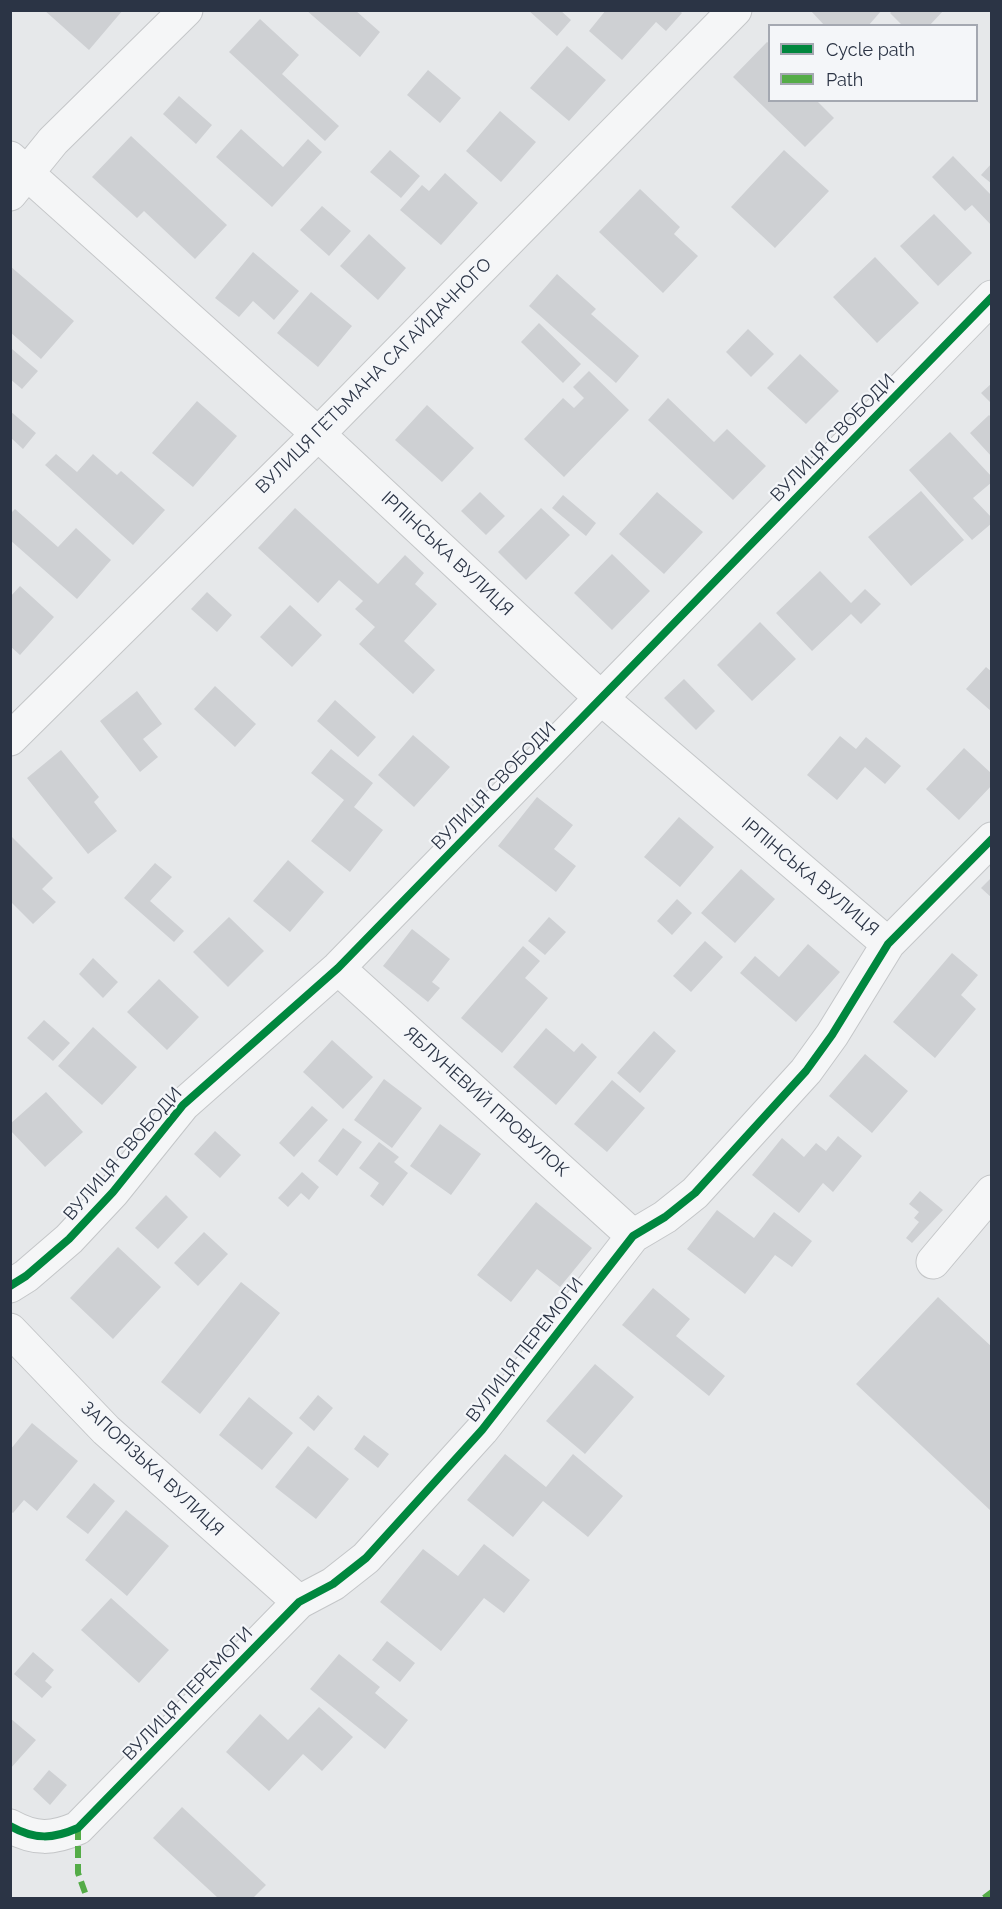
<!DOCTYPE html>
<meta charset="utf-8">
<style>
body{margin:0}
#map{position:relative;width:1002px;height:1909px;overflow:hidden;background:#e6e8ea;font-family:Raleway,sans-serif}
canvas{display:block}
.frame{position:absolute;inset:0;border:12px solid #2b3445;pointer-events:none}
.legend{position:absolute;left:768px;top:24px;width:210px;height:78px;box-sizing:border-box;background:#f4f6f9;border:2px solid #a4a8b1;margin:0;padding:8px 10px;list-style:none;font-size:18px;color:#2b3445}
.legend li{display:flex;align-items:center;gap:12px;height:30px}
.legend b{width:30px;border:2px solid #a4a8b1}
</style>
<div id="map">
<canvas width="1002" height="1909"></canvas>
<div class="frame"></div>
<ul class="legend">
<li><b style="height:8px;background:#00873e"></b>Cycle path</li>
<li><b style="height:8px;background:#54ac47"></b>Path</li>
</ul>
</div>
<script>
const ctx = document.querySelector('canvas').getContext('2d');
ctx.lineJoin = 'round';
function fill(path, color) {
  ctx.fillStyle = color;
  ctx.fill(path, 'evenodd');
}
function trace(path, color, width, dash) {
  ctx.strokeStyle = color;
  ctx.lineWidth = width;
  ctx.lineCap = dash ? 'butt' : 'round';
  ctx.setLineDash(dash || []);
  ctx.stroke(path);
}
function drawText(font, color, halo, rows, align = 'center') {
  ctx.font = font + ' Raleway,sans-serif';
  ctx.lineWidth = 4.5;
  ctx.setLineDash([]);
  ctx.textBaseline = 'middle';
  ctx.strokeStyle = halo;
  ctx.fillStyle = color;
  for (const [text, x, y, turn = 0] of rows) {
    ctx.save();
    ctx.translate(x, y);
    ctx.rotate((+turn || 0) * Math.PI / 180);
    ctx.textAlign = isNaN(turn) ? turn : align;
    if (halo) ctx.strokeText(text, 0, 0);
    ctx.fillText(text, 0, 0);
    ctx.restore();
  }
}
fill(new Path2D(`
 M44,10H123L89,50Z
 M306,10H355L380,32L360,57Z
 M528,10H560L571,20L557,36Z
 M606,10H679L682,13L666,31L656,22L622,60L589,31Z
 M810,10H882L868,26H825Z
 M893,10H944L929,26H903L890,13Z
 M260,19L299,55L282,74L339,126L325,141L229,52Z
 M767,42L770,44V100H816L834,118L805,147L733,77Z
 M567,46L606,80L569,121L530,88Z
 M428,70L461,98L440,123L407,95Z
 M179,96L212,125L196,144L163,114Z
 M500,111L536,142L501,182L466,151Z
 M241,129L283,167L308,139L322,152L272,207L216,157Z
 M131,136L227,225L195,259L144,211L137,218L92,177Z
 M390,150L420,176L401,198L370,172Z
 M784,150L829,191L775,248L731,207Z
 M953,156L992,196V226L972,205L965,211L932,177Z
 M992,163V184L981,175Z
 M445,173L478,203L441,245L400,210L422,185L429,191Z
 M640,189L680,227L674,234L698,256L663,293L599,232Z
 M322,206L351,231L329,256L300,230Z
 M934,214L972,253L938,286L900,246Z
 M369,234L406,268L378,300L340,266Z
 M253,252L299,291L274,320L253,301L239,317L215,298Z
 M875,257L919,303L877,343L833,297Z
 M10,266L74,321L41,359L10,332Z
 M557,274L596,309L591,314L639,356L616,383L529,306Z
 M311,292L352,326L318,367L277,333Z
 M539,323L581,364L563,383L521,342Z
 M748,329L774,354L751,377L726,352Z
 M12,349L38,371L22,389L10,379Z
 M800,354L839,391L806,424L767,388Z
 M589,371L629,410L564,477L524,439L563,398L574,408L584,398L573,387Z
 M992,383V404L981,393Z
 M668,398L714,442L727,429L766,466L733,500L648,420Z
 M197,401L237,436L193,487L152,453Z
 M427,405L474,448L442,482L395,440Z
 M10,411L36,433L23,449L10,437Z
 M989,415L992,418V457L970,433Z
 M950,432L992,477V482L973,498L992,518V523L972,540L909,470Z
 M56,454L77,472L93,454L117,475L121,471L165,510L133,545L45,465Z
 M921,491L964,540L911,586L868,537Z
 M480,492L505,516L486,535L461,511Z
 M657,492L703,532L664,574L619,534Z
 M563,495L596,523L586,536L552,508Z
 M295,508L378,584L405,555L424,573L415,584L437,604L404,641L435,670L413,694L359,644L375,627L355,609L363,601L339,580L318,603L258,548Z
 M541,508L570,535L526,580L498,552Z
 M15,509L58,547L76,528L111,560L77,599L10,540V514Z
 M612,554L650,591L612,630L574,593Z
 M820,571L851,603L865,589L881,604L861,624L851,614L812,651L776,613Z
 M20,586L54,617L20,655L10,646V597Z
 M207,592L232,615L217,632L191,609Z
 M290,605L322,635L292,667L260,637Z
 M760,622L796,659L752,701L717,665Z
 M986,667L992,672V712L966,689Z
 M684,679L715,711L696,730L664,698Z
 M215,686L256,724L235,747L194,709Z
 M137,691L162,724L143,739L158,757L140,772L100,721Z
 M335,700L376,737L358,757L317,721Z
 M413,735L450,767L414,807L378,775Z
 M840,736L856,749L866,737L901,766L885,784L865,767L837,800L807,775Z
 M964,748L992,774V785L959,820L926,789Z
 M331,749L373,783L354,807L383,830L350,872L311,841L344,800L311,773Z
 M61,750L99,797L94,802L117,831L88,854L27,778Z
 M537,797L573,825L554,849L576,866L556,892L498,846Z
 M679,817L714,847L680,887L644,857Z
 M10,835L53,878L42,889L56,902L33,924L10,901Z
 M288,860L324,892L290,932L253,901Z
 M155,863L172,877L150,901L184,931L174,942L124,898Z
 M741,869L775,899L735,943L701,913Z
 M992,877V898L981,888Z
 M677,899L692,913L672,935L657,921Z
 M229,917L264,951L228,987L193,952Z
 M549,917L566,932L545,955L528,941Z
 M412,929L450,959L432,982L440,988L428,1002L383,966Z
 M705,941L723,957L691,992L673,976Z
 M808,944L840,972L796,1022L740,973L755,956L779,977Z
 M523,946L540,961L525,978L548,998L502,1053L461,1018Z
 M952,953L978,975L961,995L976,1009L935,1058L893,1022Z
 M93,958L118,982L103,998L79,974Z
 M159,979L199,1017L167,1050L127,1012Z
 M44,1020L70,1043L53,1061L27,1038Z
 M93,1027L137,1067L102,1105L58,1066Z
 M546,1028L574,1052L582,1043L597,1057L556,1105L513,1067Z
 M654,1031L676,1051L640,1093L617,1073Z
 M332,1040L373,1077L343,1109L303,1072Z
 M865,1054L908,1091L872,1133L829,1096Z
 M384,1079L422,1108L392,1148L354,1120Z
 M612,1080L645,1108L607,1152L574,1124Z
 M46,1092L83,1132L45,1167L10,1130V1124Z
 M312,1106L328,1120L294,1157L279,1143Z
 M440,1124L481,1154L451,1195L410,1166Z
 M343,1128L362,1142L337,1176L318,1161Z
 M215,1131L241,1155L220,1178L194,1154Z
 M838,1136L862,1156L833,1192L823,1183L799,1213L752,1175L782,1138L804,1157L816,1143L826,1151Z
 M379,1142L399,1157L394,1162L408,1173L383,1206L370,1196L379,1183L359,1168Z
 M302,1172L319,1187L309,1200L301,1193L288,1207L278,1198Z
 M920,1191L943,1210L912,1243L906,1238L919,1222L914,1218L919,1212L909,1204Z
 M166,1195L188,1217L158,1249L135,1228Z
 M536,1202L592,1248L560,1287L537,1269L511,1302L477,1275Z
 M717,1210L754,1238L774,1212L812,1241L792,1267L775,1255L745,1294L687,1249Z
 M204,1232L228,1254L198,1286L174,1263Z
 M118,1247L161,1287L113,1339L70,1298Z
 M241,1282L280,1313L200,1414L161,1382Z
 M653,1288L690,1319L676,1336L725,1376L709,1396L622,1325Z
 M938,1297L992,1347V1512L856,1384Z
 M595,1364L634,1397L585,1454L546,1421Z
 M318,1395L333,1408L314,1431L299,1418Z
 M249,1397L293,1433L262,1470L219,1435Z
 M32,1423L78,1461L37,1511L24,1500L13,1513L10,1511V1450Z
 M364,1435L389,1454L378,1468L354,1449Z
 M308,1446L349,1479L316,1519L275,1487Z
 M505,1454L546,1487L573,1454L623,1496L588,1537L543,1501L513,1537L467,1500Z
 M94,1483L115,1501L88,1534L66,1517Z
 M126,1510L169,1546L127,1596L85,1560Z
 M484,1544L530,1580L504,1613L484,1598L441,1651L380,1602L423,1549L458,1576Z
 M111,1598L169,1650L139,1683L81,1630Z
 M387,1641L415,1663L400,1682L372,1660Z
 M33,1652L54,1670L45,1681L52,1687L42,1698L14,1674Z
 M339,1654L380,1687L375,1693L408,1720L385,1749L310,1689Z
 M319,1707L353,1737L322,1771L303,1754L269,1791L226,1752L260,1714L288,1740Z
 M10,1718L36,1740L10,1769Z
 M49,1770L67,1785L50,1805L33,1789Z
 M182,1807L266,1885L253,1898H218L153,1838Z`), '#ced0d3');
const minor = new Path2D(`
 M10,158L318,434L601,698L888,944
 M10,194L53,141L186,10
 M10,739L318,434L735,10
 M338,968L633,1236
 M933,1262L992,1192
 M10,1286L26,1276L69,1239L113,1192L183,1105L338,968L992,297
 M10,1330L106,1430L299,1602
 M10,1826C35,1840 53,1839 78,1828L299,1602L333,1584L366,1558L482,1430L633,1236L665,1217L695,1193L806,1071L832,1035L888,944L992,839`);
trace(minor, '#c4c6c8', 35);
trace(minor, '#f5f6f7', 33);
trace(new Path2D(`
 M78,1828V1873L87,1898
 M984,1898L992,1892`), '#54ac47', 6, [12, 6]);
trace(new Path2D(`
 M10,1286L26,1276L69,1239L113,1192L183,1105L338,968L992,297
 M10,1826C35,1840 53,1839 78,1828L299,1602L333,1584L366,1558L482,1430L633,1236L665,1217L695,1193L806,1071L832,1035L888,944L992,839`), '#00873e', 8);
drawText('18px', '#2b3445', '#f4f6f9', [
 ["ВУЛИЦЯ ГЕТЬМАНА САГАЙДАЧНОГО",374,376,-45],
 ["ВУЛИЦЯ СВОБОДИ",833,438,-46],
 ["ІРПІНСЬКА ВУЛИЦЯ",447,554,43],
 ["ВУЛИЦЯ СВОБОДИ",494,786,-46],
 ["ІРПІНСЬКА ВУЛИЦЯ",810,877,40],
 ["ЯБЛУНЕВИЙ ПРОВУЛОК",486,1102,42],
 ["ВУЛИЦЯ СВОБОДИ",123,1154,-49],
 ["ВУЛИЦЯ ПЕРЕМОГИ",525,1350,-52],
 ["ЗАПОРІЗЬКА ВУЛИЦЯ",152,1469,43],
 ["ВУЛИЦЯ ПЕРЕМОГИ",188,1694,-46]
]);
</script>
